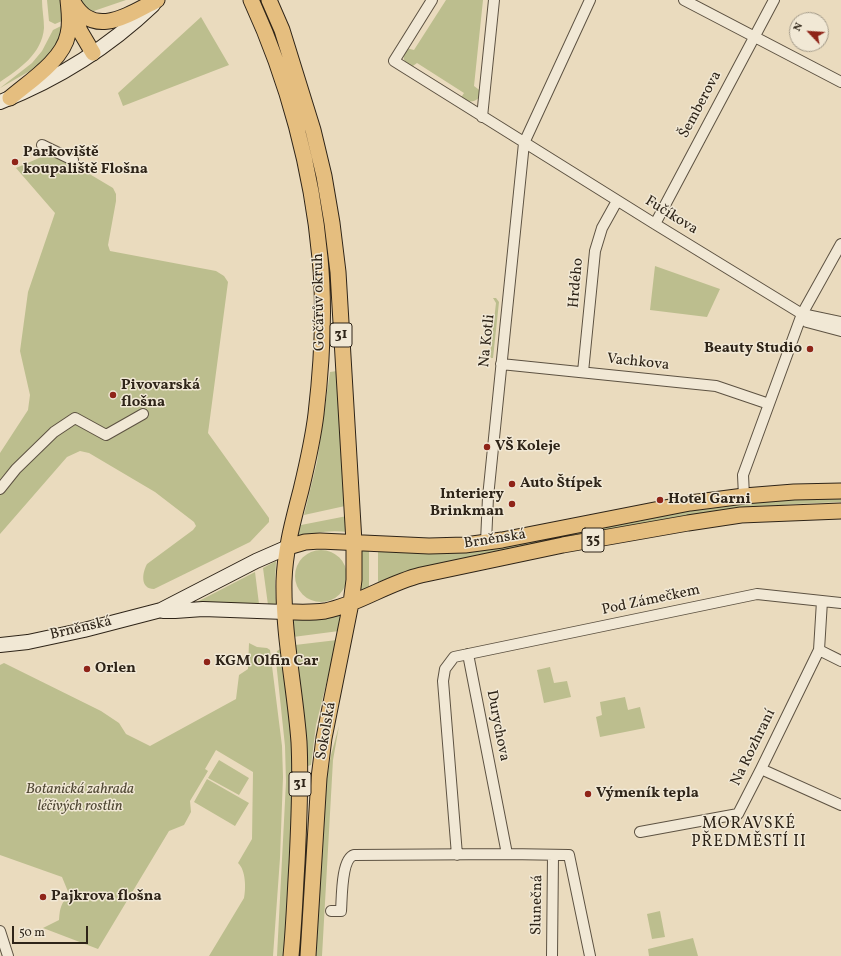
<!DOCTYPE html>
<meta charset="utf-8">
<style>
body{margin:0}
#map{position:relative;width:841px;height:956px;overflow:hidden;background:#eadbbe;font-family:Vollkorn,serif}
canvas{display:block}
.north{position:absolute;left:789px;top:12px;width:40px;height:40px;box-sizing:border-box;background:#f1e8d5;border:1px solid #a39a89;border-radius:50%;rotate:295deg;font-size:11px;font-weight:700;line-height:16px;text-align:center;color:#2e2418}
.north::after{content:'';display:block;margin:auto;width:14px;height:18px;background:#8f2418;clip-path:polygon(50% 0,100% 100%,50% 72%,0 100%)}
.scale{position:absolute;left:12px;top:926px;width:76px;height:18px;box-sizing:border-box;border:2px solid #2e2418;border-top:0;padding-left:5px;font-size:12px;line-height:14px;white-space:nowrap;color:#2e2418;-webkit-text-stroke:3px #f1e8d5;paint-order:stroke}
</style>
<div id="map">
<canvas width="841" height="956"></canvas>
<div class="north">N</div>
<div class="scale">50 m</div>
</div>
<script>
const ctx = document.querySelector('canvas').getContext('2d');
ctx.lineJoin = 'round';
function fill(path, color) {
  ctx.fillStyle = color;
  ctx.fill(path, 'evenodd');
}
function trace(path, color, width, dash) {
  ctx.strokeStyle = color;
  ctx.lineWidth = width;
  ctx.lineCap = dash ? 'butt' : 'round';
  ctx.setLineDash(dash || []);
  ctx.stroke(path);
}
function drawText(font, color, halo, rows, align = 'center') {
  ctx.font = font + ' Vollkorn,serif';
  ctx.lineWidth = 3;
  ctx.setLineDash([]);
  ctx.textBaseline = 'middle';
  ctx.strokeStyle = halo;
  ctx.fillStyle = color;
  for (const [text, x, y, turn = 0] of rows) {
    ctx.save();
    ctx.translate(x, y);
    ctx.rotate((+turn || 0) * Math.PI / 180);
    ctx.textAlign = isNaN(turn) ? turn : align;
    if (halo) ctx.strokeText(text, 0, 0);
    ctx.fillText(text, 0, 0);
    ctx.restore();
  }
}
fill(new Path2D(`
 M0,0H42C42,9 44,19 44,28C42,54 19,69 0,82Z
 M47,0H60L62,21L55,24L49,21Z
 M77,0H126L85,14Z
 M446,0H483L474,86L482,92C478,103 470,103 460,99L464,93L417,63L410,68C403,61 402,57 406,48L414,50Z
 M201,17L229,65L123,106L118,93Z
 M63,25L62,39L42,64L0,88L32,63L42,51L53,30Z
 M46,155L71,163L113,188L116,194V201L108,245L110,251L216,271L224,276L228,282L208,433L269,518V522L250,542L154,589C140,589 142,573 147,564L193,530L196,526L194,522L155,492L89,453L80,451L67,457L0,534V453L28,410L30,395L20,351L28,292L55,213L16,168Z
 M655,266L720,289L707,317L650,310Z
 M493,298H496L499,302L493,358H491L490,355L496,303Z
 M337,371L345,506L304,515L317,462L330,372Z
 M841,496V502L796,504L742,508L398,575L378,582V550L746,502Z
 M347,516L348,532C330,530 314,532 297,538L301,525Z
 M361,548L369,549V587L361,590Z
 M295 576a26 26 0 1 1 52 0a26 26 0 1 1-52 0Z
 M276,561L275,583L276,605H268L263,568Z
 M255,572L259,604L197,602Z
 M343,615L339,631L293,637L291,618L317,619Z
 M337,640L316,725L311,765L308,766L303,703L295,645Z
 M249,643L257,647L267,648L270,650L282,746L283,777L280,858L273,956H209L244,898C246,889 246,870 238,863L252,839L253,772L216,750L205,769L208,771L190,801L191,812L184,825L169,831L98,949L43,928L59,920C60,907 61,904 69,894L62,877L0,855V665L4,663L101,711L119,723L126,734L150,746L236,699L239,675L248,669Z
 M282,648C286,692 292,735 293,779C294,838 288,897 285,956H277L286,782L285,746L276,661L277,651Z
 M550,667L554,683L567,681L571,697L544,703L537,670Z
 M625,697L628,710L640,707L645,728L600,737L596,717L602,715L600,702Z
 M339,726L333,760L322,956H316L326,783L331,755Z
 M219,760L249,778L239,795L208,778Z
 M207,779L249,803L235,826L194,802Z
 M660,911L665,937L652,939L647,914Z
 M693,938L698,956H649L648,949Z`), '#bcbe8e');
const street = new Path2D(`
 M432,0L394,61L655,224L802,314L841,322
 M684,0L841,82
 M482,117L494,0
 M42,145L73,160
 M655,224L774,0
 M802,314L807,322L841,331
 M501,364L716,386L769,404
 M583,372L595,251L602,228L617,201
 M0,489L16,469L54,432L75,418L106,435L143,414
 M744,496L743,475L802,314L841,244
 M486,542L488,497L524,143L590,0
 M819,650L841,661
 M468,654L507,854
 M761,769L841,805
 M640,832L738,814L761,769L819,650L822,601
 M457,855L443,681L445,669L454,657L757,594L841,603
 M331,911H341C342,899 341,859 354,855L507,854L569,855L590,956
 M0,931L8,956
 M552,956L553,855`);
const secondary = new Path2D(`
 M0,102C56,80 109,47 153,5
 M163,611H175L203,609L285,612
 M0,645L28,642L84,630L161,610L256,561L288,547`);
const primary = new Path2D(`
 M72,0C92,40 128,15 157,0
 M251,0C288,80 312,170 320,258C325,309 322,363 316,414C313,439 307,465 301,490C293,521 285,550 284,581C283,635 295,688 299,742C301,782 299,823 297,863C295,894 294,925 291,956
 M269,0L282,30L313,130L324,176L332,223L338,272L354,542V580L351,603L324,738L319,778L308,956
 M72,11L80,31L93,53
 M10,98C30,81 63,60 68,34C71,23 69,11 68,0
 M288,547L305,542L320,541L429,546L465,545L502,540L690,503L744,496L794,492L841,491
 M285,612C298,612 312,613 325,611C359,604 388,583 421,575L563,545L688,523L741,515L841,511`);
trace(street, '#5d5242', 12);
trace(secondary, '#2e2418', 16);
trace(primary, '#2e2418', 17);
trace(street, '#f1e8d5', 10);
trace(secondary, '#f1e8d5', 14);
trace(primary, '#e5be7f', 15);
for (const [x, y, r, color] of [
 [15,162,4,"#8f2418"],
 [810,349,4,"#8f2418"],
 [113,395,4,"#8f2418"],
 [487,447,4,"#8f2418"],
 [512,484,4,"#8f2418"],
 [660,500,4,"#8f2418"],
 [512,504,4,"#8f2418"],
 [207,662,4,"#8f2418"],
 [87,669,4,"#8f2418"],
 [588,794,4,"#8f2418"],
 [43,897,4,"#8f2418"]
]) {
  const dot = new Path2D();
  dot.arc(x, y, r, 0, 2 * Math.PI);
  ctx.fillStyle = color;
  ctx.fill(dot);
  trace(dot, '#f1e8d5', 1.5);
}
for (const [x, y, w] of [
 [341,335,22],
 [593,540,22],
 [300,784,22]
]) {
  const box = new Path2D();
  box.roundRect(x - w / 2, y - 12, w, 24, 3);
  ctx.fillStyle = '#f1e8d5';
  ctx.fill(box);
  trace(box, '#2e2418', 1);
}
drawText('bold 14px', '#2e2418', null, [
 ["31",341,335],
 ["35",593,540],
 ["31",300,784]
]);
drawText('15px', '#2e2418', '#f1e8d5', [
 ["Šemberova",701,105,-62],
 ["Fučíkova",671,216,32],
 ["Hrdého",577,283,-85],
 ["Gočárův okruh",320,302,-91],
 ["Na Kotli",488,341,-84],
 ["Vachkova",638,363,6],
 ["Brněnská",495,540,-9],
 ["Pod Zámečkem",651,601,-12],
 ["Brněnská",81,629,-13],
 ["Durychova",497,726,79],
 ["Sokolská",327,731,-80],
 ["Na Rozhraní",754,748,-64],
 ["Slunečná",538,905,-89]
]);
drawText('bold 15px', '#2e2418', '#f1e8d5', [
 ["Parkoviště",23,153],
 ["koupaliště Flošna",23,170],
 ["Beauty Studio",802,349,"right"],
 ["Pivovarská",121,386],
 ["flošna",121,403],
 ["VŠ Koleje",495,447],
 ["Auto Štípek",520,484],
 ["Interiery",504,495,"right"],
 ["Brinkman",504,512,"right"],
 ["Hotel Garni",668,500],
 ["KGM Olfin Car",215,662],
 ["Orlen",95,669],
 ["Výmeník tepla",596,794],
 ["Pajkrova flošna",51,897]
], 'left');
drawText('italic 15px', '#524a36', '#f1e8d5', [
 ["Botanická zahrada",80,790],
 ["léčivých rostlin",80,807]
]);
ctx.letterSpacing = '1px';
drawText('16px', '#2e2418', '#f1e8d5', [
 ["MORAVSKÉ",749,825],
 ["PŘEDMĚSTÍ II",749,843]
]);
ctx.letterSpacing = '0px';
</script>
